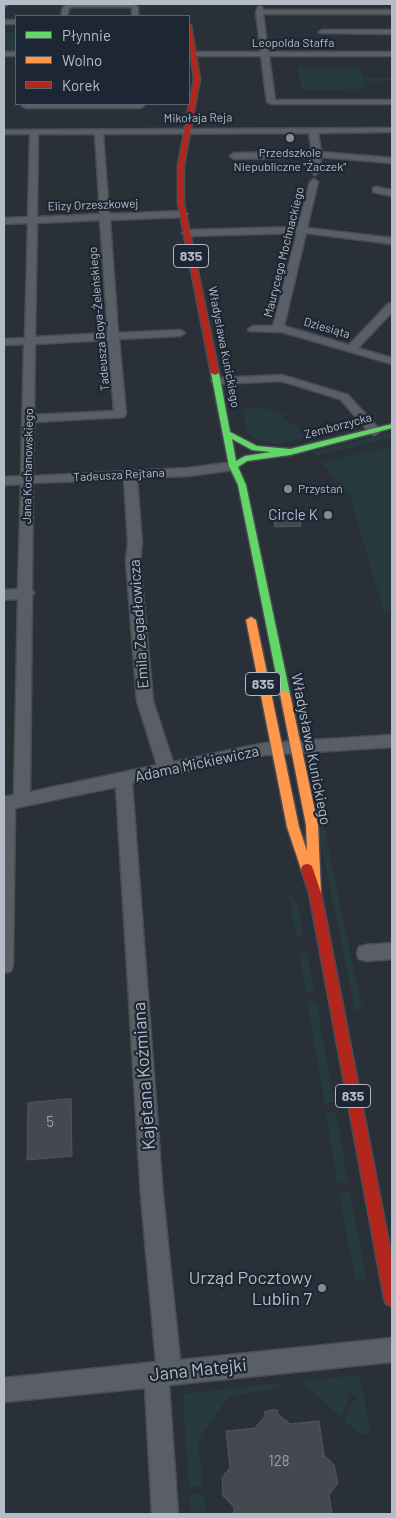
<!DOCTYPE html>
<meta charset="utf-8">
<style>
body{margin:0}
#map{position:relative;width:396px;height:1518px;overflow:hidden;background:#2a3038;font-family:Barlow,sans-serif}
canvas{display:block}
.frame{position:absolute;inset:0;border:5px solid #b4bcc9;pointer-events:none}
.legend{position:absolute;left:15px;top:15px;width:175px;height:90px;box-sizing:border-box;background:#1d2633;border:1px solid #59626f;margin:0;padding:6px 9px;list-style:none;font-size:15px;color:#b4bcc9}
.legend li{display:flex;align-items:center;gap:10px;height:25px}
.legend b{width:25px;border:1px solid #59626f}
</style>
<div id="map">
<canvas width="396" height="1518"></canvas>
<div class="frame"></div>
<ul class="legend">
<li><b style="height:6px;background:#63d668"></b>Płynnie</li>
<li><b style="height:6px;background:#ff974d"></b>Wolno</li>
<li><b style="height:6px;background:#b3261e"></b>Korek</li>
</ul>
</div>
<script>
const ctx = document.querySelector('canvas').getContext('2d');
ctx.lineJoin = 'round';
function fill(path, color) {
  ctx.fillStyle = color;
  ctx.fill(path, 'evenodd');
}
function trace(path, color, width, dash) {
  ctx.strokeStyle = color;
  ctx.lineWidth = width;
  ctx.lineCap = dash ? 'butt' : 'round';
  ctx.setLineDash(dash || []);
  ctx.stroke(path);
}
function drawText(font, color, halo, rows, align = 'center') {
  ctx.font = font + ' Barlow,sans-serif';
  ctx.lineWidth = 4.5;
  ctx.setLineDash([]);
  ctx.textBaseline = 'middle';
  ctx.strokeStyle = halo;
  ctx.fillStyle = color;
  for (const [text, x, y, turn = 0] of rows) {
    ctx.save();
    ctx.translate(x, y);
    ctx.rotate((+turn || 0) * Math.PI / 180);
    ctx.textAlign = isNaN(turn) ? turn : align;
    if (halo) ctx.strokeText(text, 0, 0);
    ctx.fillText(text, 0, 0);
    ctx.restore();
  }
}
fill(new Path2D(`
 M4,33H16V52H4Z
 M297,67H359L363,78H391L392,81H364L366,89L302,90Z
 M266,408L285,415L283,420L292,423L305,437L275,444L252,437L247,433L243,409Z
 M392,432V438L316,456L314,454L317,451Z
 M392,446V612L384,613L350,496L322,463Z
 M316,789L362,1009L355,1010L310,790Z
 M293,895L299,908L303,936H296L289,896Z
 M307,953L314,991L306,992L299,954Z
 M316,1001L334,1103L325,1104L307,1002Z
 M336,1112L348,1183H337L326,1113Z
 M350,1192L366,1278L355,1280L339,1193Z
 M360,1375L370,1433L361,1435L345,1422L353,1400L356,1401L357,1397L348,1392L347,1395L349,1397L341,1418L302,1381Z
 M280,1383L281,1388L229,1396L198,1440L203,1485L189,1488L183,1394Z
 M204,1494L206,1514H191L189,1495Z`), '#273a3e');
const building = new Path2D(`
 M299,514L301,526L275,527L273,516Z
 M71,1099L72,1156L27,1160L28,1103Z
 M270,1410H277L278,1414L290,1424L319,1421L324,1455L334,1465L338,1483L329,1495L332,1514H234V1507L223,1496L222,1478L230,1467L226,1431L255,1428L265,1416L264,1412Z`);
fill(building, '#444950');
trace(building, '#52575f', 1);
const street = new Path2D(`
 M4,4H7V5L4,7Z
 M69,4H133L138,7V16H132V8L129,7H73L69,8L67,16H61L63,7Z
 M260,6L263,8L262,10H392V14H263L268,52H392V56H269L275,100H392V104H271L267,102L261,56H189V52H261L256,12L258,7Z
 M4,20H16V24H4Z
 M322,30H392V34L320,33L319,32Z
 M4,52H16V56H4Z
 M23,104H144V106L140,108H26L22,106Z
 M392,128V132L318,133L321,152L392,158V163L321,157L319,172L315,175L311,172L312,157L234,159L230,156L234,153L312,152L309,133L103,134L109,214L183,211L188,214L183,217L110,220L118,333L180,330L185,333L180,336L119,339L126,414L124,417L34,422L33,476L188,468L233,462L239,466L233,470L188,476L137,478L142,543L140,560L153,701L173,762L265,743L392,735V747L265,755L132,783L163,1196L180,1360L392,1338V1362L169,1385L178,1514H152L145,1388L4,1402V1378L156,1362L141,1196L116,787L15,808L13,965L11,971L4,973V797L14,795L18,599L4,600V590L18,589L21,484L4,485V477L21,476L24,344L4,345V339L25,338L28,223L4,224V218L28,217L30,134H4V130ZM38,134H95L100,214L37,217ZM100,220L108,333L35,337L37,223ZM108,340L114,411L34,415L35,344ZM124,479L128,543L126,560L137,701L157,765L30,792L32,596L34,593L32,590L33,483Z
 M314,179L318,182L307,228L392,238V244L306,233L284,326L349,345L388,304L392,303V312L358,348L392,358V364L282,332L249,331L248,329L253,326H273L297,233L187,236L182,233L187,230L298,227L310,182Z
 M376,187L392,190V196L373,192V188Z
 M282,375L348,395L381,431L375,435L371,434L340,399L281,381L217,384L211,381L217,378Z
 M392,943V959L366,961L359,959L357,953L359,947L366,945Z`);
const fast = new Path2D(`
 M212,371L219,373L230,432L257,446L290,449L392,424V428L290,455L247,461L238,467L246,485L290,694L285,698L280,694L238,485L229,466L211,373ZM232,439L252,450L271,452L245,456L236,461Z`);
const slow = new Path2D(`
 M251,617L256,620L299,827L307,851L306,825L280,694L285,690L290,694L318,825L321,893L319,897L315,898L311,897L308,874L303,873L301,869L287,827L246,620Z`);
const jam = new Path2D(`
 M189,24L191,25L200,79L184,165V204L219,373L215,375L211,373L178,204V165L194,79L189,40Z
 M307,864L311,865L313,869L321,893L392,1258V1306L386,1304L384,1298L309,893L301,869L303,865Z`);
trace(street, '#484c53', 3);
trace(fast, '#484c53', 3);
trace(slow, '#484c53', 3);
trace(jam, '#484c53', 3);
fill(street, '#5a5e66');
fill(fast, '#63d668');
fill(slow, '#ff974d');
fill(jam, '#b3261e');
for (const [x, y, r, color] of [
 [290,138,5,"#848b96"],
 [288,489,5,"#848b96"],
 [328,515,5,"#848b96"],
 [322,1288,5,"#848b96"]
]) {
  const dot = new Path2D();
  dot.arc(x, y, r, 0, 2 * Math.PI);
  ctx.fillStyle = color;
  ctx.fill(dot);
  trace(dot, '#1d2633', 2);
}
drawText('12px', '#b4bcc9', '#1d2633', [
 ["Leopolda Staffa",293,43],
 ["Mikołaja Reja",198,118,-1],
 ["Elizy Orzeszkowej",93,205,-2],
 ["Maurycego Mochnackiego",284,252,-76],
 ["Tadeusza Boya-Żeleńskiego",99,319,-95],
 ["Dziesiąta",327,328,16],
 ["Władysława Kunickiego",224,347,79],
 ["Zemborzycka",338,426,-15],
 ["Jana Kochanowskiego",28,466,-89],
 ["Tadeusza Rejtana",119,475,-3]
]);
drawText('12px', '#b4bcc9', '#1d2633', [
 ["Przedszkole",290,153],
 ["Niepubliczne \"Żaczek\"",290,167],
 ["Przystań",298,489,"left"]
]);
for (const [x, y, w] of [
 [191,256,35],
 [263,684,35],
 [353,1096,35]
]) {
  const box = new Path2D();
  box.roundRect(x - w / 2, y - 11.5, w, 23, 4);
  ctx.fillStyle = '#1d2633';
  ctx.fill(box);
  trace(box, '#b4bcc9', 1);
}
drawText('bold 14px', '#b4bcc9', null, [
 ["835",191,256],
 ["835",263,684],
 ["835",353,1096]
]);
drawText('15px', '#b4bcc9', '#1d2633', [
 ["Circle K",318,515]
], 'right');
drawText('15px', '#b4bcc9', '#1d2633', [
 ["Emila Zegadłowicza",139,624,-94],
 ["Władysława Kunickiego",311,749,79],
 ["Adama Mickiewicza",197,764,-12]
]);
drawText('15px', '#989fab', null, [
 ["5",50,1122],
 ["128",279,1461]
]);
drawText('18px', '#b4bcc9', '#1d2633', [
 ["Kajetana Koźmiana",144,1076,-94],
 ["Jana Matejki",198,1370,-6]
]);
drawText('18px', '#b4bcc9', '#1d2633', [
 ["Urząd Pocztowy",312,1278],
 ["Lublin 7",312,1299]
], 'right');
</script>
